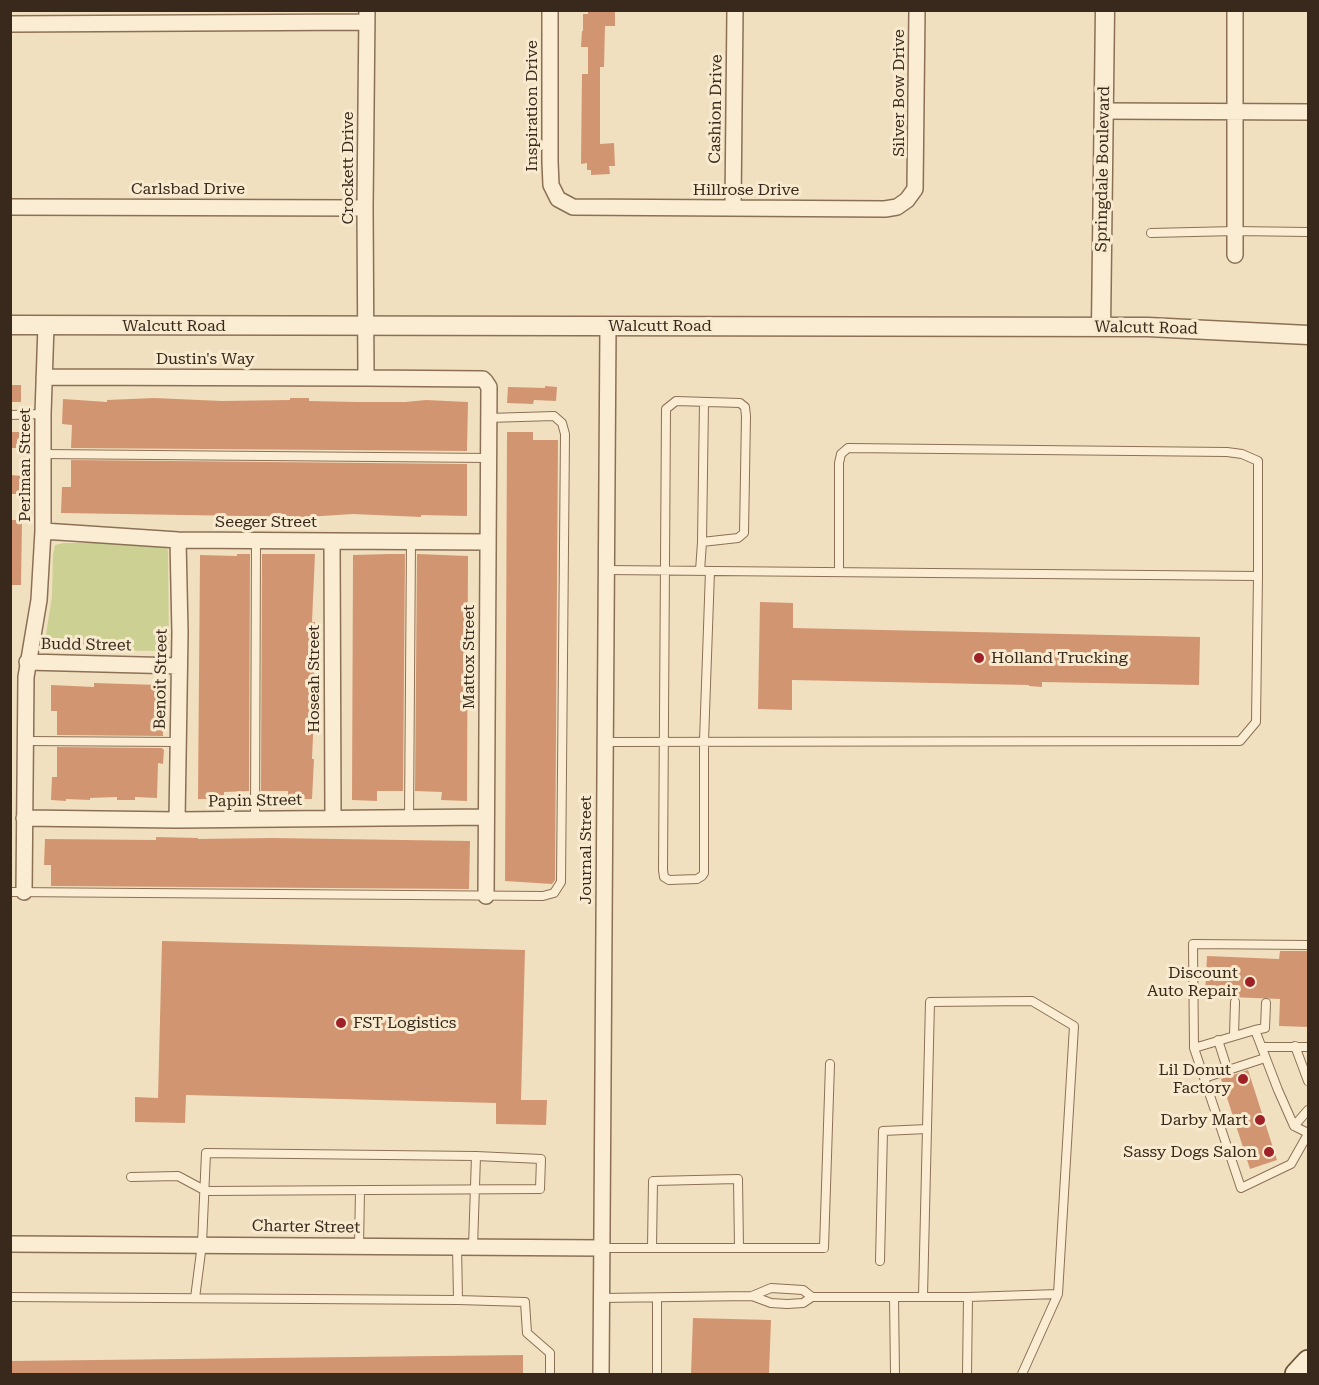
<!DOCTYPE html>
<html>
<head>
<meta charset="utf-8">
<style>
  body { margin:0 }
  #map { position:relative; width:1319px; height:1385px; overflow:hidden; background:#f1e0bf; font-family:"Roboto Serif",serif }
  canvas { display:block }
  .frame { position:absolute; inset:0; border:12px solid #39291c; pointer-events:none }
</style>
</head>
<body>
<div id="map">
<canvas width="1319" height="1385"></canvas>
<div class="frame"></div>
</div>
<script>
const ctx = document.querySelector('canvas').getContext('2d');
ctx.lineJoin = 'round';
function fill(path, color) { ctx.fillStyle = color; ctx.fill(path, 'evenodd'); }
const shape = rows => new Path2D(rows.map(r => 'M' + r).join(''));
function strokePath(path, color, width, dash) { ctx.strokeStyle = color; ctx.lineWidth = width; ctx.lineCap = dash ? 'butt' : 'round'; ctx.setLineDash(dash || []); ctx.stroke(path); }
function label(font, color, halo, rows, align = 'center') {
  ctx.font = font + ' "Roboto Serif",serif'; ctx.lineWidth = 6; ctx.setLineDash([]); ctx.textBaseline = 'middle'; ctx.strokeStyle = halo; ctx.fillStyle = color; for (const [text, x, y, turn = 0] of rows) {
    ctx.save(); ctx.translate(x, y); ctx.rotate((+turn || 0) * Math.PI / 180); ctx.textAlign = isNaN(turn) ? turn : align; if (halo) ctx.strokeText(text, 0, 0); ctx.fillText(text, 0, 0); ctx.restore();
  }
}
const green = shape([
  [64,543,160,543,167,546,168,551,169,646,165,651,52,650,46,647,45,641,52,596,53,554,55,545]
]);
const building = shape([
  [588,10,615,10,615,26,605,26,604,67,600,67,600,144,614,143,615,166,609,166,610,174,591,175,591,170,587,170,587,163,581,164,582,74,588,74,588,47,581,47,582,31,583,31,583,14,588,14],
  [10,385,21,385,21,402,10,402],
  [545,386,557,387,556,401,534,400,533,404,507,403,508,387,545,388],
  [154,398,222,401,290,400,290,398,309,398,309,401,358,402,405,402,426,400,468,402,467,451,71,448,72,425,62,424,63,399,107,402,107,400],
  [10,432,23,432,22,448,10,448],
  [507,432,533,432,533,440,558,440,555,880,552,884,505,881],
  [71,460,467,464,467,516,421,515,421,517,353,514,306,517,61,513,62,487,71,487],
  [10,475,23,476,22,494,10,494],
  [10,520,22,520,21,585,10,585],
  [237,554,250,554,249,791,224,792,224,799,198,799,200,555,237,556],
  [262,554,315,554,312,622,315,622,315,667,311,713,314,713,312,759,314,759,312,799,288,799,288,791,261,791],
  [389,554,405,554,403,791,377,791,377,801,352,800,353,555],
  [417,554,468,556,467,801,441,800,442,792,415,791],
  [760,602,793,603,793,628,1200,637,1199,685,1042,682,1042,687,1029,686,1029,685,792,680,792,710,758,709],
  [94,683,159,685,158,721,163,721,163,736,57,735,57,711,51,711,51,685,94,687],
  [57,747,162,748,164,750,163,764,158,763,157,798,135,797,135,800,117,800,117,797,90,798,90,800,66,799,66,801,51,800,52,777,57,777],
  [156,837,198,838,198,839,272,838,470,841,469,889,51,886,51,865,44,865,45,839,156,840],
  [162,941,525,950,521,1100,547,1100,546,1125,496,1124,496,1103,186,1095,185,1123,135,1122,135,1097,158,1098],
  [1280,951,1308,951,1308,1027,1279,1026,1280,999,1205,996,1207,956,1279,959],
  [1248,1070,1277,1160,1250,1169,1221,1079],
  [693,1318,771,1320,769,1374,691,1374],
  [523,1355,523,1374,10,1374,10,1361]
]);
const service = shape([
  [1151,233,1235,231,1308,232],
  [10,415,43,414],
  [42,454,489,458],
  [702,542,704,402],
  [606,570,1258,576,1258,461,1242,454,1227,452,848,448,841,454,839,463,839,572],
  [700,571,702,542,738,538,744,533,746,416,745,407,740,403,676,401,666,409,663,870,664,877,669,880,697,879,702,876,704,873,704,741,710,571],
  [26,741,178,742],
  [605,742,1240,741,1256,722,1258,576],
  [409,818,411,541],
  [255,819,256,540],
  [10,892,543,896,554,893,561,882,565,434,562,423,554,416,488,418],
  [1308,945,1193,944,1194,1048,1255,1030,1278,1090,1294,1126,1308,1133],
  [1255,1030,1265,1028,1266,1003],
  [1234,1035,1235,1002],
  [1218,1040,1225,1062],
  [1295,1046,1308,1081],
  [1262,1047,1308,1047],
  [1194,1048,1241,1188,1291,1164,1308,1134],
  [1204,1078,1265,1058],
  [1294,1126,1308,1110],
  [131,1177,178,1176,206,1191,540,1189,541,1159,476,1156],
  [359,1246,360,1190],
  [601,1248,824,1248,830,1064],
  [652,1248,653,1181,738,1179,739,1248],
  [880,1261,883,1131,927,1129],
  [923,1296,930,1002,1032,1001,1074,1026,1058,1294],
  [10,1297,458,1300,457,1246],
  [812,1297,968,1297,1058,1294,1022,1374],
  [894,1297,895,1374],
  [195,1298,202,1244,206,1153,476,1156,473,1247],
  [601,1298,752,1296,771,1288,803,1290,812,1297,803,1303,787,1304,771,1303,752,1296],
  [458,1300,525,1302,527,1333,550,1353,550,1374],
  [657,1374,657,1298],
  [967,1374,968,1297]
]);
const minor = shape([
  [550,10,550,162,551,185,558,199,573,207,885,209,897,207,907,200,915,189,917,10],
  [10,24,367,22],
  [1104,111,1308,112],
  [10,207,365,208],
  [733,207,735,10],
  [1235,255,1235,10],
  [44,377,366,378,483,379,485,381,489,387,486,896],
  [366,378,365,208,367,10],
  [43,531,178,540,488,542],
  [332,541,333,818],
  [27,662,179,666],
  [24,818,177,820,486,817],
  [177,820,180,633,178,540],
  [24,892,26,677,39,600,43,531,43,414,46,325],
  [10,1244,601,1248],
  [601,1374,608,326]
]);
const tertiary = shape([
  [10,325,1148,327,1308,335],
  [1101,327,1105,10]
]);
const secondary = shape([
  [1296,1374,1308,1361]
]);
const markers = [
  [979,658,6,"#9f2128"],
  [1250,982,6,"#9f2128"],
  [341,1023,6,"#9f2128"],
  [1243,1079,6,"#9f2128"],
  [1260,1120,6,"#9f2128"],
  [1269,1152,6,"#9f2128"]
];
const streetNames = [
  ["Silver Bow Drive",899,93,-90],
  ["Inspiration Drive",532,106,-90],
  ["Cashion Drive",716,109,-89],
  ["Crockett Drive",348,168,-90],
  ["Springdale Boulevard",1103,169,-89],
  ["Carlsbad Drive",188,189],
  ["Hillrose Drive",746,190],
  ["Walcutt Road",174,326],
  ["Walcutt Road",660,326],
  ["Walcutt Road",1146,328,1],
  ["Dustin's Way",205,359],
  ["Perlman Street",25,465,-90],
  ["Seeger Street",266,522],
  ["Budd Street",86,645,1],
  ["Mattox Street",469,657,-90],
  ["Benoit Street",161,679,-89],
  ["Hoseah Street",314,679,-90],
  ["Papin Street",255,801,-1],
  ["Journal Street",586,850,-90],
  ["Charter Street",306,1227,1]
];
const poiNames = [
  ["Holland Trucking",991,658,"left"],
  ["Discount",1238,973],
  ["Auto Repair",1238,991],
  ["FST Logistics",353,1023,"left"],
  ["Lil Donut",1231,1070],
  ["Factory",1231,1088],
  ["Darby Mart",1248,1120],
  ["Sassy Dogs Salon",1257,1152]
];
fill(green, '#ccd092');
fill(building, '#d29572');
strokePath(service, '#8b7056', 10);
strokePath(minor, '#8b7056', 18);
strokePath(tertiary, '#8b7056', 21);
strokePath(secondary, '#6d5139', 24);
strokePath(service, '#fbedd3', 8);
strokePath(minor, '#fbedd3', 15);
strokePath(tertiary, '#fbedd3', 18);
strokePath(secondary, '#fbedd3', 21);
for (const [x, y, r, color] of markers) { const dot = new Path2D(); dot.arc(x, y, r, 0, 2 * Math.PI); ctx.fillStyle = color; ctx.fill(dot); strokePath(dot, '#f8eacf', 2); }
label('16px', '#39291c', '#f8eacf', streetNames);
label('16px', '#39291c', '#f8eacf', poiNames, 'right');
</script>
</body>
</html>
